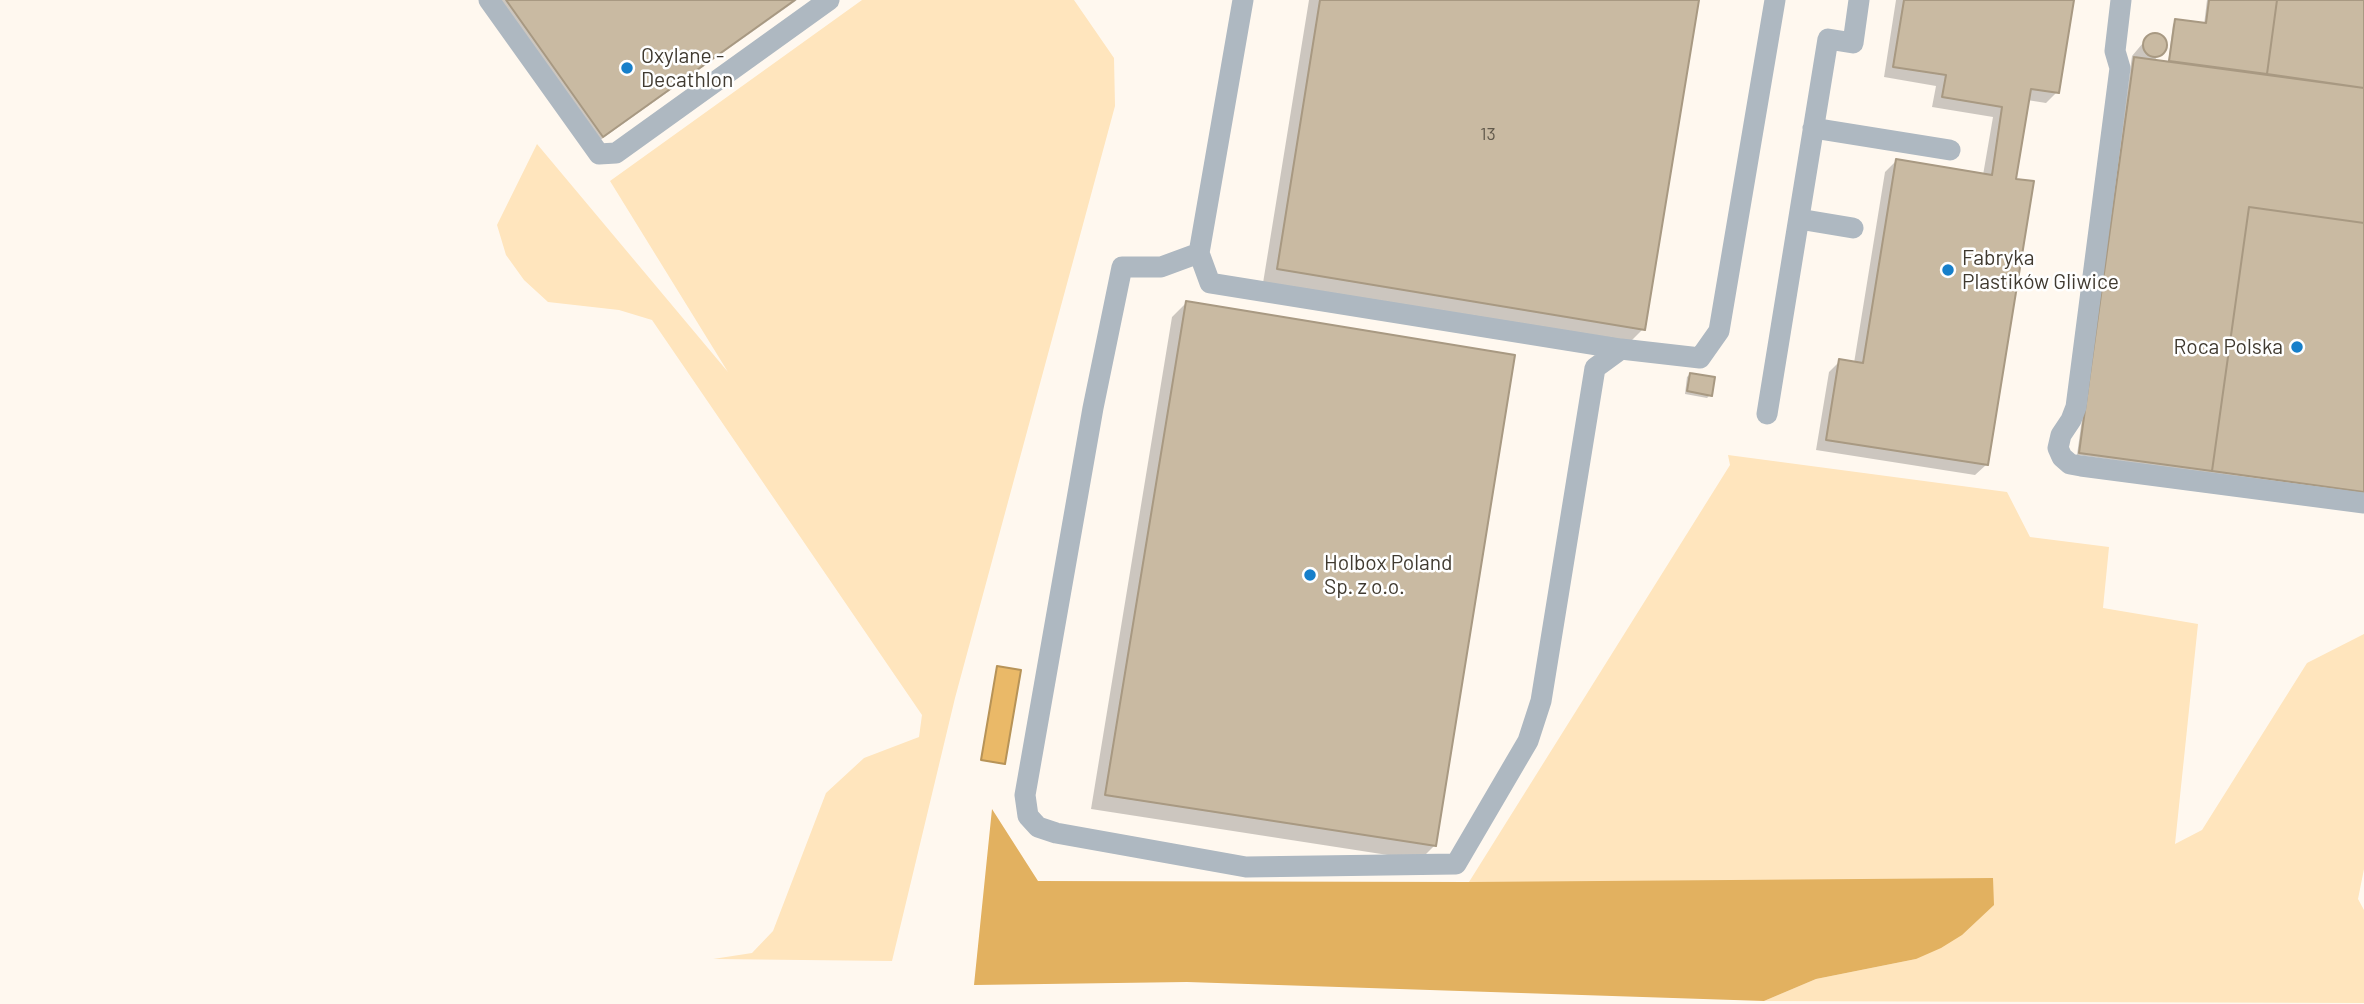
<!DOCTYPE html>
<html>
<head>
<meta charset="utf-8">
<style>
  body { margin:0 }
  canvas { display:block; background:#fff8ef }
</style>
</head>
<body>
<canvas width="2364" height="1004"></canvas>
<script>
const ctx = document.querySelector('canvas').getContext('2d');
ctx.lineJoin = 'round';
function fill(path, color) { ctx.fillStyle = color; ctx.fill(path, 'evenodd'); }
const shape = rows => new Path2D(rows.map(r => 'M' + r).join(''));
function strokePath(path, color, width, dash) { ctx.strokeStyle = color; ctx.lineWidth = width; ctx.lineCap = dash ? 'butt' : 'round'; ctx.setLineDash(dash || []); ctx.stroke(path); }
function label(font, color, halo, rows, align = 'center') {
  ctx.font = font + ' Barlow,sans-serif'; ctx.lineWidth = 5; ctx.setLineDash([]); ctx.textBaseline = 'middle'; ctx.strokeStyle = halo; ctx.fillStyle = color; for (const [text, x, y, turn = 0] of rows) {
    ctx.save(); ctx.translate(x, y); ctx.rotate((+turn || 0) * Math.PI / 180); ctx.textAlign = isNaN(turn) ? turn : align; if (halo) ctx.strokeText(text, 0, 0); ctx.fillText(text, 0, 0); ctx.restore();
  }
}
const green = shape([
  [862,0,1074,0,1114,58,1115,106,955,698,892,961,713,959,752,953,773,931,826,793,864,758,919,737,922,715,652,320,619,310,548,302,524,280,506,255,497,225,537,144,728,372,610,181],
  [1728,455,2007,492,2030,537,2109,547,2103,608,2198,624,2175,844,2202,830,2307,663,2364,634,2364,869,2358,899,2364,910,2364,1003,1764,1001,1816,979,1916,959,1469,882,1730,465]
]);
const forest = shape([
  [992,809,1038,881,1469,882,1993,878,1994,905,1962,935,1941,948,1916,959,1816,979,1764,1001,1187,982,974,985]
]);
const water = shape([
  [997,666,1021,670,1005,764,981,760,997,666]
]);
const shadow = shape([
  [488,0,797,0,592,146],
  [1309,0,1697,0,1643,329,1629,343,1263,283],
  [1896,0,2072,0,2057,92,2046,103,2027,100,2014,180,1986,465,1975,475,1816,450,1829,372,1840,361,1854,363,1885,172,1896,161,1983,175,1993,117,1932,107,1936,86,1884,77],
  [2207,0,2364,0,2364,495,2077,455,2132,56,2148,37,2156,35,2164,39,2165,47,2154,61,2168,63,2173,24,2176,21,2204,25],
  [1186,303,1435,845,1420,860,1091,809,1172,317],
  [1690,374,1710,395,1707,398,1685,394,1687,377]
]);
const building = shape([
  [506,0,795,0,603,137,506,0],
  [1320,0,1699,0,1645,330,1277,269,1320,0],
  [1904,0,2074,0,2059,93,2031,89,2016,179,2034,181,1988,465,1826,440,1839,359,1863,363,1896,159,1992,175,2002,107,1942,97,1946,75,1893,67,1904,0],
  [2209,0,2277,0,2267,74,2169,61,2175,19,2206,23,2209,0],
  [2277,0,2364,0,2364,88,2267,74,2277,0],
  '2143 45a12 12 0 1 1 24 0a12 12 0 1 1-24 0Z',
  [2134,57,2364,88,2364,223,2249,207,2212,471,2079,453,2134,57],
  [2249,207,2364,223,2364,492,2212,471,2249,207],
  [1186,301,1515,355,1436,846,1105,795,1186,301],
  [1690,373,1715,377,1712,396,1687,391,1690,373]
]);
const minor = shape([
  [489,0,599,154,616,153,829,0],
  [1243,0,1199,253,1210,283,1621,349],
  [2121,0,2115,51,2120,68,2076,407,2071,420,2061,435,2058,448,2062,457,2070,464,2081,466,2364,503],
  [1813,128,1950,150],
  [1799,219,1853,228],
  [1199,253,1161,267,1122,267,1093,408,1025,795,1028,816,1038,827,1056,833,1246,867,1456,864,1528,741,1541,701,1595,368,1621,349,1700,358,1719,331,1775,0],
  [1767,414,1828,39,1853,43,1859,0]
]);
const markers = [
  [627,68,7,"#167fca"],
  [1948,270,7,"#167fca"],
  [2297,347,7,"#167fca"],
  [1310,575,7,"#167fca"]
];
const numberNames = [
  ["13",1488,134]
];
const poiNames = [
  ["Oxylane -",641,56],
  ["Decathlon",641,80],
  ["Fabryka",1962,258],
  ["Plastików Gliwice",1962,282],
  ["Roca Polska",2283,347,"right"],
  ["Holbox Poland",1324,563],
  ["Sp. z o.o.",1324,587]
];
fill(green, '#ffe5bd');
fill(forest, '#e2b160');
fill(water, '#eab968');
strokePath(water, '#b79357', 2);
fill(shadow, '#0003');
fill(building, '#c9baa2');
strokePath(building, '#a89982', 2);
strokePath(minor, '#aeb8c1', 21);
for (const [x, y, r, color] of markers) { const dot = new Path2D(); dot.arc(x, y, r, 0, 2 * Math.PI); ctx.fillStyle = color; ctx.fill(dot); strokePath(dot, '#fff', 2.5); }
label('18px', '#625a4c', null, numberNames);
label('21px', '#403a30', '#fff', poiNames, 'left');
</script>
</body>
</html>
